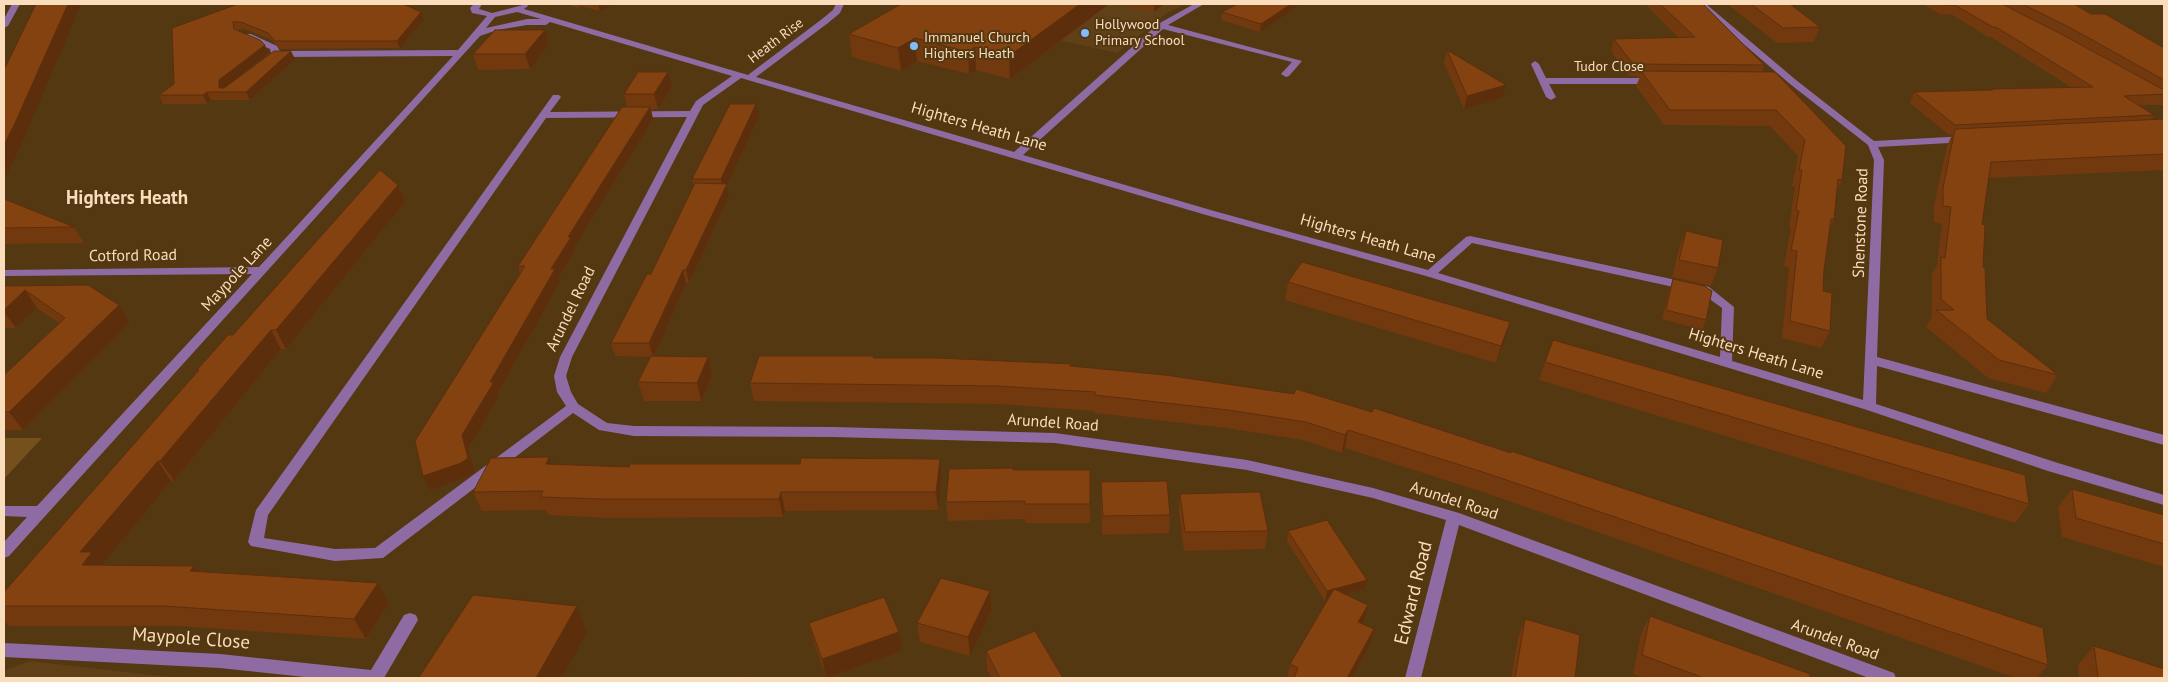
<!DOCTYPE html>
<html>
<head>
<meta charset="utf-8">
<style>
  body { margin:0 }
  #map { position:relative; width:2168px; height:682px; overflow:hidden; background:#533812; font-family:"PT Sans",sans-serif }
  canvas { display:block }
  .frame { position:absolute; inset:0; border:5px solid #faddbc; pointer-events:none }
</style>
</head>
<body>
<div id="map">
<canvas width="2168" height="682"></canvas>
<div class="frame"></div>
</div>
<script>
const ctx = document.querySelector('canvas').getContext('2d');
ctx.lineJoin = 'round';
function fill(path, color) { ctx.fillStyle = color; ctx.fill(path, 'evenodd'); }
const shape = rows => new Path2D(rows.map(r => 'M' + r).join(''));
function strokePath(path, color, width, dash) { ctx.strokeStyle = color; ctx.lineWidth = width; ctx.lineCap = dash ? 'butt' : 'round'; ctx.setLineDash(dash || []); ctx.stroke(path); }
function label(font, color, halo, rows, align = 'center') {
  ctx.font = font + ' "PT Sans",sans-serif'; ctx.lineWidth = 4; ctx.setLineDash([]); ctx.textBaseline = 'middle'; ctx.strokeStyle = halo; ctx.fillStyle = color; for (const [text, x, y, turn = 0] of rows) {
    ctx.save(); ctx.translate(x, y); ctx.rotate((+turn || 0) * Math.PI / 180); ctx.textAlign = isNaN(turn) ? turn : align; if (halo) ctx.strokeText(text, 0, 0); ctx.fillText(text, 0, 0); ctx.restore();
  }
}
const built = shape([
  [912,4,1185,4,1167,13,1117,53,910,7],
  [30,661,178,678,4,678,4,671]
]);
const green = shape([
  [4,438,42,438,4,479]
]);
const minor = shape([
  [12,4,20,4,8,26,4,28,4,19,12,4],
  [474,4,482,4,479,9,492,13,527,4,528,6,524,9,748,75,822,19,833,10,836,4,844,4,840,13,828,23,756,77,1014,152,1158,24,1194,4,1204,4,1168,25,1302,61,1289,76,1286,77,1281,74,1292,62,1163,29,1023,155,1214,211,1428,270,1466,237,1470,236,1709,287,1734,307,1732,361,1863,400,1874,160,1868,145,1790,84,1697,4,1706,4,1796,80,1874,141,1967,136,1972,139,1967,142,1878,147,1884,160,1877,357,2164,435,2164,445,1877,366,1876,404,2058,463,2164,495,2164,505,2048,471,1864,409,1426,276,1206,215,741,78,703,105,572,357,566,376,571,392,578,404,607,423,634,426,834,427,1055,433,1247,460,1373,488,1459,513,1894,673,1896,678,1869,678,1459,525,1421,678,1405,678,1446,520,1373,498,1247,470,1055,443,834,437,634,436,599,430,573,413,383,558,335,561,251,546,248,542,256,510,553,95,559,95,561,97,550,112,690,111,696,101,732,76,550,22,546,25,527,25,497,30,480,36,9,556,4,558,4,542,27,517,4,516,4,506,37,506,252,274,4,276,4,270,259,267,453,56,278,57,270,60,266,57,271,53,270,49,245,38,245,34,251,34,277,46,280,51,458,50,487,16,472,13,470,8,474,4],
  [517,12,541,19,527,19,486,28,495,17,517,12],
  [687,117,560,357,554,376,557,392,566,406,375,548,335,549,264,538,268,515,546,118,687,117],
  [1472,243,1701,293,1722,308,1720,357,1438,273,1472,243],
  [1535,61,1539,64,1546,78,1653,78,1658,81,1653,84,1549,84,1556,97,1551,100,1546,97,1531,64,1535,61],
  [410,613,416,615,418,620,384,678,314,678,220,668,4,657,4,643,220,654,371,670,404,615,410,613]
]);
const wall = shape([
  [238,4,421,12,424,20,400,48,279,49,272,40,245,29,237,30,268,53,223,88,295,59,250,100,211,100,207,104,163,104,159,95,174,84],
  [566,4,615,4,600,11,580,6,578,8],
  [896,4,1109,4,1010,79,976,70,969,74,917,61,901,71,852,57,849,34,900,4],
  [1116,4,1164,4,1154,12],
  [1301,4,1260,32,1221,20,1222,12],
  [1646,4,1703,4,1764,65,1762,72,1842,180,1837,190,1834,219,1830,228,1824,270,1823,291,1830,331,1821,348,1782,338,1789,268,1784,266,1791,227,1789,227,1795,186,1792,186,1798,156,1770,126,1664,125,1636,86,1640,77,1629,76,1611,51,1614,39,1679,38,1646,5],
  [1727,4,1790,4,1820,27,1814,42,1777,43],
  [1923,4,2074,4,2091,14,2164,48,2164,105,2139,105,2154,115,2152,120,2164,119,2164,170,1989,178,1982,224,1983,267,1987,319,2058,375,2046,393,1988,378,1926,327,1932,317,1932,274,1937,265,1942,224,1934,222,1934,205,1947,146,1952,135,1949,135,1910,103,1914,92,1991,90,1992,89,2071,87,1991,37,1988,37,1951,14,1941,15],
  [549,45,530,69,478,70,473,54],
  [1447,50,1502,98,1464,109,1444,63],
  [672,87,658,109,651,109,653,119,574,248,575,250,558,278,560,282,498,392,499,396,468,449,475,472,467,477,430,490,520,273,518,266,627,107,624,94],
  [759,116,727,186,729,196,689,283,686,283,653,356,708,357,712,375,701,401,644,401,638,382,651,357,615,356,611,343,651,274,694,186,692,179],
  [398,185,405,202,286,349,281,349,174,481,171,481,102,565,378,583,389,603,366,639,179,626,9,626,4,620,4,592,198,371,197,370,233,335],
  [4,199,74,227,84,243,4,244],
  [1686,231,1718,268,1711,286,1672,277,1679,248],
  [1673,279,1706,320,1702,330,1662,319,1670,288],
  [1288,282,1510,322,1505,340,1496,363,1285,300],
  [4,286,119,305,130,323,23,430,4,430,4,375,59,323,37,308,16,328,4,328],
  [874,358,1071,367,1294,394,2048,665,2037,678,2016,678,1483,492,1345,448,1342,453,1303,440,1226,428,1095,413,1095,411,999,404,754,401,750,383],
  [1545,362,2029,504,2015,523,1539,380],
  [940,459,942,477,938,510,785,511,783,517,609,518,548,515,546,510,482,511,473,492,551,464,629,467,800,464],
  [1013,470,1090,470,1090,523,1026,523,1025,519,948,521,946,502],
  [1101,482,1170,515,1169,533,1102,535,1101,501],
  [2072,489,2164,515,2164,567,2062,537,2058,507],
  [1180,494,1268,531,1265,549,1184,551,1179,512],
  [1288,531,1367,580,1365,589,1346,595,1363,623,1363,624,1369,647,1352,678,1287,678,1290,664,1327,600,1325,601,1287,541],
  [990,591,992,610,970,656,920,642,917,623],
  [1650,616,1810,677,1813,678,1645,678,1633,674,1641,634],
  [1525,619,1575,678,1511,678,1518,638],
  [809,623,899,632,902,651,826,678,814,642],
  [2094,646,2164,678,2079,678,2078,665],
  [986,651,1063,678,992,678,987,670]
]);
const shadedWall = shape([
  [68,4,81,4,24,138,4,181,4,145],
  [598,4,615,4,600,11],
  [1080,4,1109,4,1010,79,1009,56],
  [1154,4,1164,4,1154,12],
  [1291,4,1301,4,1260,32,1261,24],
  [421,12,424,20,400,48,397,41],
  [545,30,549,45,530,69,525,54],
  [915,38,917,61,901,71,898,48],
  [265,45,268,53,223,89,219,88,219,80],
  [975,47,976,70,969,74,968,52],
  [291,51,295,59,250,100,246,92],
  [668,72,672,87,658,109,654,94],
  [1506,85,1502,98,1464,109,1467,96],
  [207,92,211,100,207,104,203,95],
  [756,104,759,116,727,186,729,196,689,283,686,270,724,190,721,179],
  [650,107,653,119,574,248,575,250,558,278,560,282,498,392,499,396,468,449,475,472,467,477,430,490,423,476,462,435,490,382,568,237],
  [398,185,405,202,286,349,276,330],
  [683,270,686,283,653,357,649,343],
  [25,290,37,308,16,328,4,312,4,310],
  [119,305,130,323,23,430,9,412],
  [1510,322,1505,340,1496,363,1501,346],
  [271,330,281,349,174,481,160,461],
  [708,357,712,375,701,401,697,383],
  [1348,430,1345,448,1342,453,1345,435],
  [549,457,556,476,546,464],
  [940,459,942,477,938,510,936,492],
  [158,461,171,481,102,565,82,565,80,552],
  [781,492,785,511,783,517,779,499],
  [194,566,208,585,190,571],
  [1367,580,1365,589,1325,601,1327,591],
  [378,583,389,603,366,639,354,619],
  [990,591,992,610,970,656,968,637],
  [1368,605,1363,623,1354,640,1358,622],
  [577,606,587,632,562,678,536,678],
  [1374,629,1369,647,1352,678,1347,678],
  [899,632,902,651,826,678,822,659]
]);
const building = shape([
  [36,4,68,4,15,123,4,145,4,70,36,4],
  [238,4,403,4,421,12,397,41,275,41,268,33,241,22,233,22,234,29,260,40,265,45,219,80,219,88,224,88,274,51,291,51,246,92,207,92,203,95,159,95,174,84,172,28,238,4],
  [901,4,1080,4,1009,56,975,47,968,52,915,38,898,48,849,34,901,4],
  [1238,4,1291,4,1261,24,1222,12,1238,4],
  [1660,4,1703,4,1764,65,1633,64,1614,39,1695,37,1660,4],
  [1751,4,1790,4,1820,27,1783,28,1751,4],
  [1943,4,2002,4,2061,34,2164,90,2164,94,2124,96,2154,115,1955,125,1914,92,1993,90,1992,89,2093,87,1996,27,1993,27,1955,5,1946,5,1943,4],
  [2022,4,2074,4,2091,14,2105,14,2164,48,2164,80,2069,27,2022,4],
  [495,30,545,30,525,54,473,54,495,30],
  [1447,50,1506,85,1467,96,1447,50],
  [1641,71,1775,72,1846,146,1842,180,1838,179,1834,219,1831,219,1824,270,1823,291,1832,293,1830,331,1790,321,1797,251,1791,250,1799,211,1796,210,1802,170,1799,170,1805,140,1776,110,1670,110,1641,71],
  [638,72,668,72,654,94,624,94,638,72],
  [730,104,756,104,721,179,692,179,730,104],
  [622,107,650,107,568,237,571,237,551,269,555,269,490,382,494,382,462,435,468,458,461,463,423,476,415,441,525,266,518,266,622,107],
  [2164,119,2164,154,1991,162,1982,224,1985,225,1983,267,1985,268,1987,319,2058,375,1999,360,1936,310,1954,310,1941,299,1941,257,1945,258,1951,207,1943,206,1943,188,1955,129,2164,119],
  [380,170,398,185,276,330,271,330,160,461,158,461,80,552,92,552,82,565,194,566,190,571,378,583,354,619,164,606,4,606,4,592,199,370,197,370,228,335,233,335,380,170],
  [695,183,727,184,686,270,683,270,649,343,611,343,647,274,651,274,695,183],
  [4,199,74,227,4,228,4,199],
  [1686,231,1723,240,1718,268,1679,260,1686,231],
  [1302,262,1510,322,1501,346,1288,282,1302,262],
  [1673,279,1704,286,1712,291,1706,320,1666,310,1673,279],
  [88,285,119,305,9,412,4,412,4,375,65,318,25,290,4,310,4,286,88,285],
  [1553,340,2025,475,2029,504,1545,362,1553,340],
  [651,356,708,357,697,383,638,382,651,356],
  [759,356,874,356,873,358,937,358,1071,364,1070,366,1165,375,1294,394,1296,389,1372,412,1374,408,1511,453,1511,451,2043,628,2048,665,1489,474,1348,430,1345,435,1306,422,1228,410,1095,395,1095,392,998,386,750,383,759,356],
  [549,457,546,464,629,467,630,464,800,464,801,458,940,459,936,492,781,492,779,499,602,499,540,497,543,491,473,492,491,458,549,457],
  [1013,468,1013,470,1090,470,1090,504,1025,504,1025,501,946,502,949,469,1013,468],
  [1167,481,1170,515,1103,516,1101,482,1167,481],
  [2072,489,2164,515,2164,544,2076,518,2072,489],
  [1260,492,1268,531,1185,532,1180,494,1260,492],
  [1327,520,1367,580,1327,591,1288,531,1327,520],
  [941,578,990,591,968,637,917,623,941,578],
  [1334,589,1368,605,1358,622,1374,629,1347,678,1294,678,1298,668,1290,664,1334,589],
  [473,595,577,606,536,678,429,678,419,677,473,595],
  [884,597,899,632,822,659,809,623,884,597],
  [1650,616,1810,674,1810,677,1813,678,1704,678,1642,655,1650,616],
  [1525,619,1580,635,1575,678,1515,678,1525,619],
  [1035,631,1063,678,1000,678,986,651,1035,631],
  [2094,646,2164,669,2164,678,2098,678,2094,646],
  [746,676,752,678,744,678,746,676]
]);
const markers = [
  [1085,33,5,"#83bcfb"],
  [914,46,5,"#83bcfb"]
];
const farPoinames = [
  ["Hollywood",1095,25],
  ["Primary School",1095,41],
  ["Immanuel Church",924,38],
  ["Highters Heath",924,54]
];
const farStreetnames = [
  ["Heath Rise",776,41,-37],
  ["Tudor Close",1609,67]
];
const streetNames = [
  ["Highters Heath Lane",979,127,16],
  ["Shenstone Road",1861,223,-88],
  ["Highters Heath Lane",1368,239,16],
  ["Cotford Road",133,256,-1],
  ["Maypole Lane",237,274,-47],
  ["Arundel Road",571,309,-64],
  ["Highters Heath Lane",1756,354,17],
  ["Arundel Road",1053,423,4],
  ["Arundel Road",1454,501,18],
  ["Arundel Road",1835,640,20]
];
const quarterNames = [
  ["Highters Heath",127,199]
];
const nearStreetnames = [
  ["Edward Road",1414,593,-76],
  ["Maypole Close",191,639,4]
];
fill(built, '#604117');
fill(green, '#76501c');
fill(minor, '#8e6ca3');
fill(wall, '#72390f');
fill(shadedWall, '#5d2e0c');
fill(building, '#854211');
strokePath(building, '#5d2e0c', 1);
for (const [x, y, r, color] of markers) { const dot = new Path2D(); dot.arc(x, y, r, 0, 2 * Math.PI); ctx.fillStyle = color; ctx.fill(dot); strokePath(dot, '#533812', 2); }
label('14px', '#faddbc', '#533812', farPoinames, 'left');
label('14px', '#faddbc', '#533812', farStreetnames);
label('16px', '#faddbc', '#533812', streetNames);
label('bold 19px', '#faddbc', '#533812', quarterNames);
label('19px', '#faddbc', '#533812', nearStreetnames);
</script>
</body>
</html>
